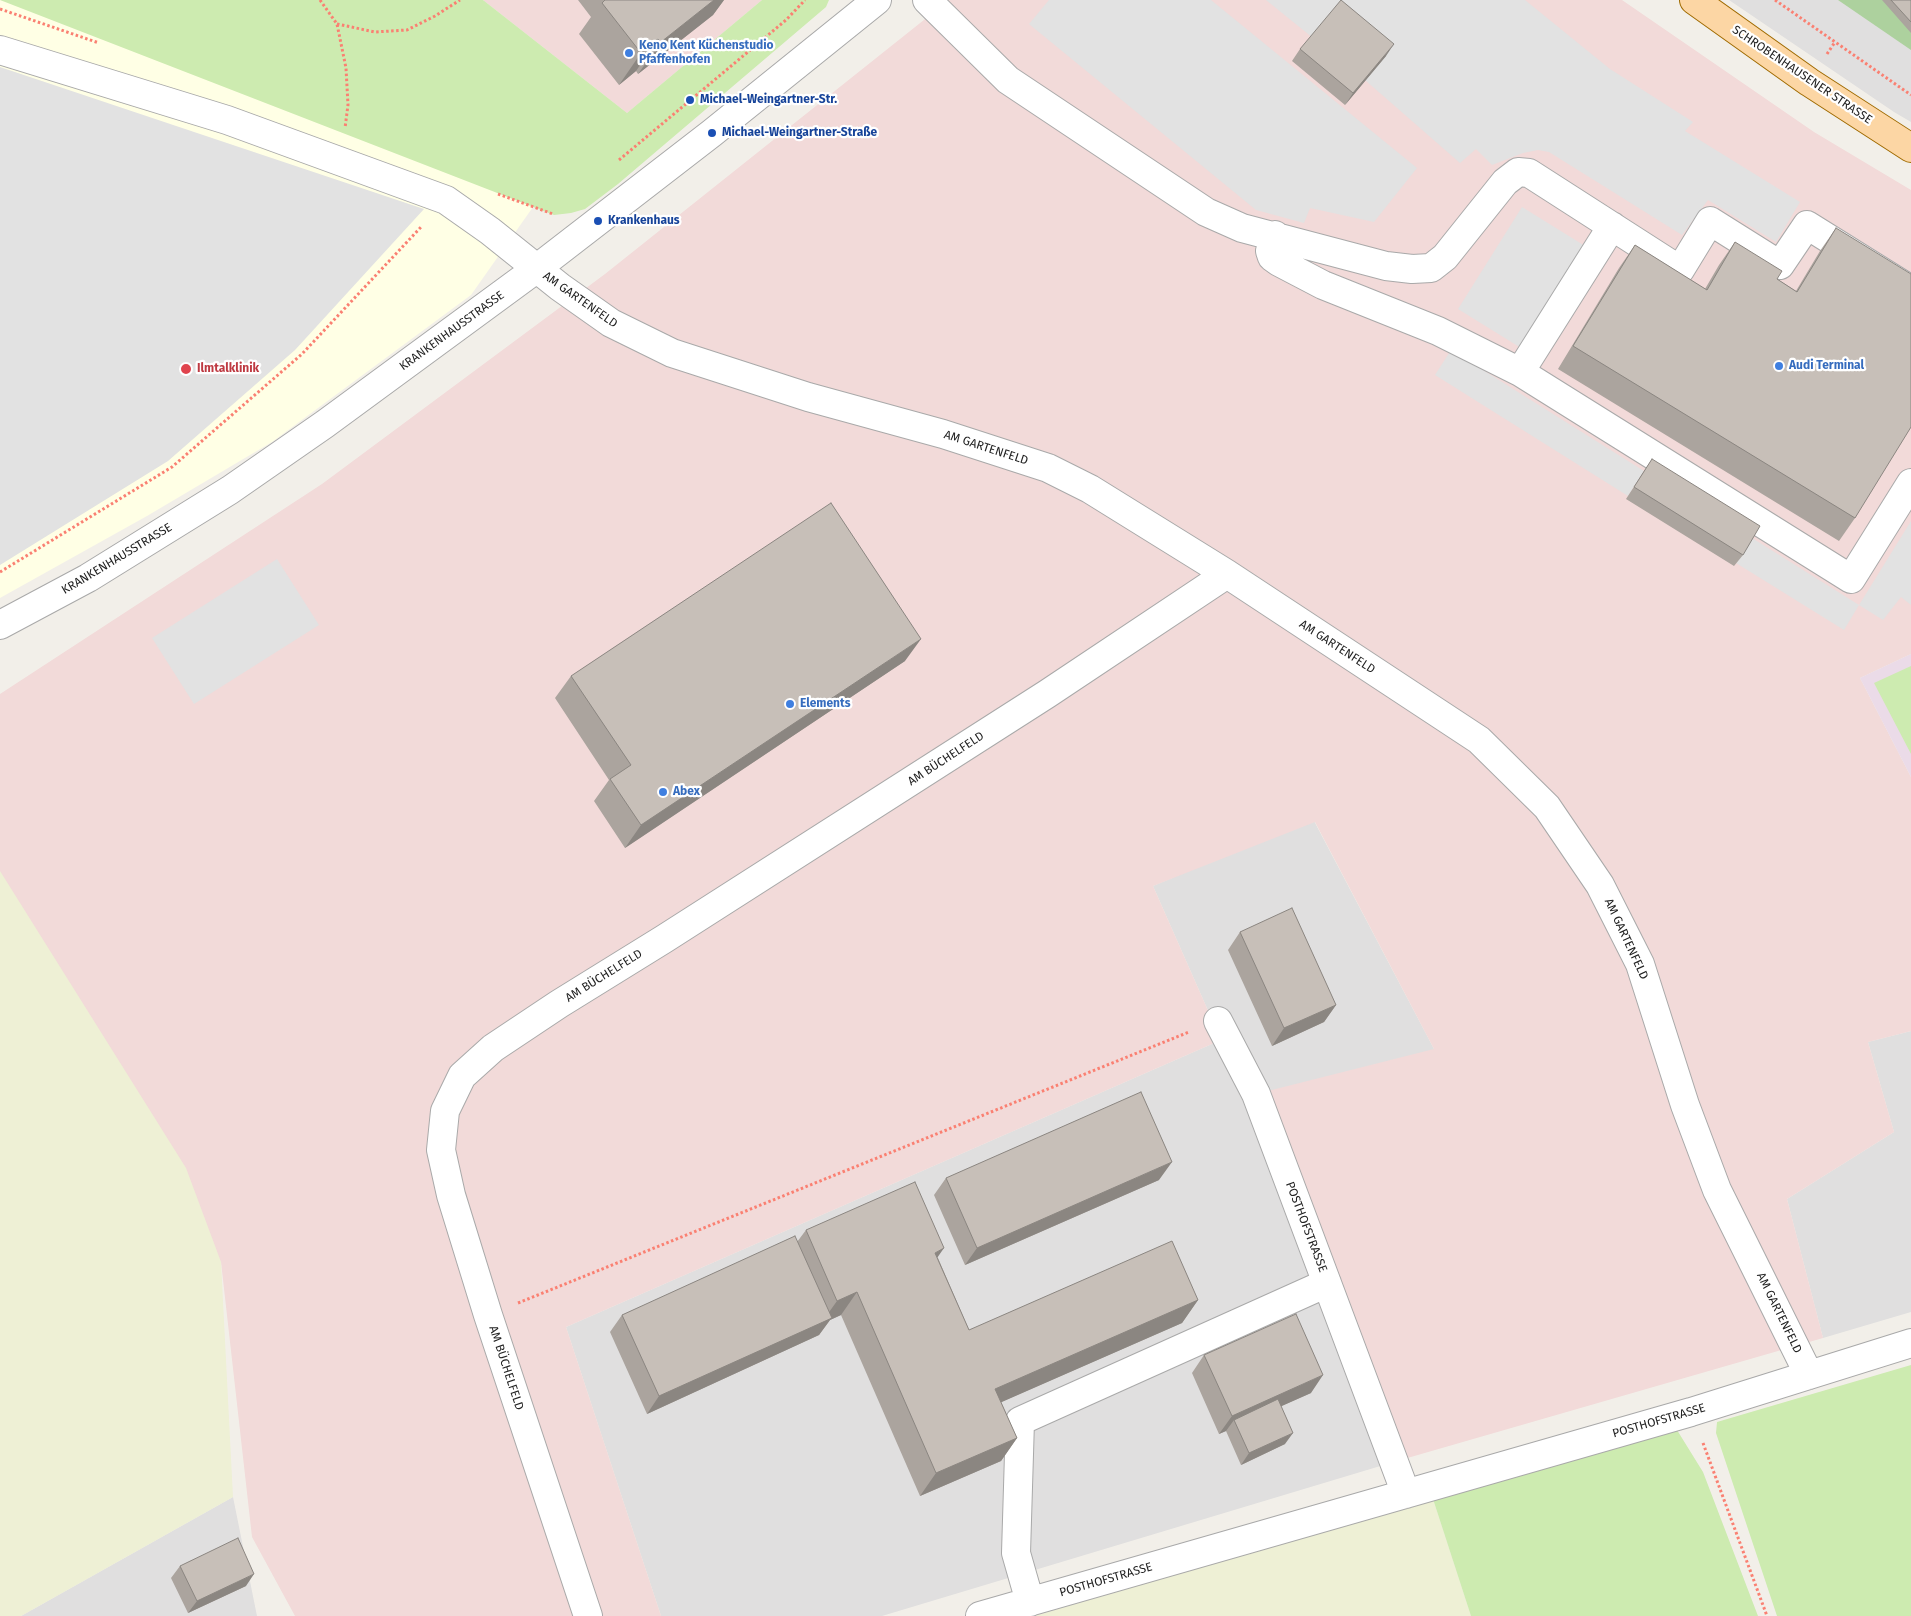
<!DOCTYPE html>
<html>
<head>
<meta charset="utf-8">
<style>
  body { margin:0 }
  canvas { display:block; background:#f2efe9 }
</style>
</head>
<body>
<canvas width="1911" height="1616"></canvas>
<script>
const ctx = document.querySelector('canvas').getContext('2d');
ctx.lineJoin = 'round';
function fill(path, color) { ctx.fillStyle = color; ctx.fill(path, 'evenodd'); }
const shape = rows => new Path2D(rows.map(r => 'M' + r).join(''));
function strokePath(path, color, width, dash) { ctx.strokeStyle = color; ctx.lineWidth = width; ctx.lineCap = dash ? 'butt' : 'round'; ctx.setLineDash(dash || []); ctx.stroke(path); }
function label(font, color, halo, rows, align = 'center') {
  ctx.font = font + ' "Fira Sans",sans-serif'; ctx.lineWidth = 4.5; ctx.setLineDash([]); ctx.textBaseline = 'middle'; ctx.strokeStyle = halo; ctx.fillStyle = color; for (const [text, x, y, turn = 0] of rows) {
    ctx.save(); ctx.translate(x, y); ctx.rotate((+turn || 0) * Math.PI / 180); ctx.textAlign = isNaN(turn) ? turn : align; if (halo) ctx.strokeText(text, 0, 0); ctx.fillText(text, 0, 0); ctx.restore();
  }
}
const residential = shape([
  [1729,0,1911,0,1911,122,1894,112],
  [1313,819,1434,1049,1397,1461,882,1616,661,1616,566,1327,1221,1040,1153,886],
  [1911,1031,1911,1312,1823,1338,1787,1199,1894,1132,1868,1042],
  [233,1497,257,1616,21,1616]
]);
const commercial = shape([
  [483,0,762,0,627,113],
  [949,0,1622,0,1814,132,1911,190,1911,654,1860,678,1911,777,1911,1031,1868,1042,1894,1132,1787,1199,1823,1338,1397,1461,1256,1094,1434,1049,1315,822,1153,886,1221,1040,566,1327,661,1616,295,1616,252,1537,221,1262,0,935,0,694,322,484,605,274]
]);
const industrial = shape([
  [1911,654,1911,777,1860,678]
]);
const education = shape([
  [0,0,483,0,557,178,533,207,471,295,272,442,147,516,0,598]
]);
const farmland = shape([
  [0,871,186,1168,221,1262,233,1497,21,1616,0,1616],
  [1433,1499,1471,1616,1034,1616]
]);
const grass = shape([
  [0,0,483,0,627,113,762,0,829,0,826,7,618,184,585,209,571,213,554,215],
  [1911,666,1911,754,1874,683],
  [1911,1365,1911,1616,1777,1616,1716,1433,1717,1422],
  [1677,1430,1703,1472,1758,1616,1471,1616,1433,1499]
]);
const forest = shape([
  [1838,0,1911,0,1911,50]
]);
const parking = shape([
  [1049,0,1211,0,1417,168,1374,222,1310,208,1304,223,1256,210,1029,24],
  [1266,0,1525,0,1610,69,1693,122,1685,131,1800,202,1776,242,1708,200,1682,235,1549,152,1538,150,1523,153,1492,165,1476,149,1460,163,1365,80],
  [0,67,424,209,295,350,168,461,0,565],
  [1522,207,1585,246,1521,348,1458,309],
  [1451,350,1644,471,1628,496,1435,375],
  [1911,521,1911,605,1901,597,1883,620,1859,605,1844,630,1736,563,1752,538,1859,605],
  [277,559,319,625,194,704,152,638]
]);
const path = shape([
  [320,0,337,24,346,68,348,105,345,128],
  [1775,0,1911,95],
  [0,9,99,43],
  [337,24,375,32,407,30,435,16,460,0],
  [1827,54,1835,42],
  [619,160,786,20,805,0],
  [498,194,553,214],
  [0,572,172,467,302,354,422,226],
  [518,1303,1189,1032],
  [1703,1443,1767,1616]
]);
const minor = shape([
  [927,0,1008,80,1206,212,1242,228,1386,266,1412,269,1431,268,1445,257,1505,182,1518,172,1529,173,1680,270,1710,221,1780,265,1807,225,1911,290],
  [0,50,227,120,446,200,490,231,560,287,611,323,672,353,808,397,943,434,1048,468,1090,489,1227,574,1479,740,1547,807,1600,885,1640,964,1685,1105,1717,1190,1809,1375],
  [1275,235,1270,251,1272,257,1279,262,1323,285,1438,331,1520,372,1851,579,1911,483],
  [1520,372,1612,226],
  [0,625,88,578,230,490,325,424,536,269,712,133,877,0],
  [1218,1021,1256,1094,1406,1494],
  [1030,1602,1016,1553,1020,1421,1327,1283],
  [588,1616,488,1315,451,1195,441,1150,445,1111,462,1076,493,1048,559,1004,664,939,1047,694,1227,574],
  [980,1616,1691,1412,1911,1343]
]);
const major = shape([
  [1694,0,1809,82,1911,148]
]);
const wall = shape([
  [578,0,724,0,713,15,638,74,636,71,619,85,579,34,591,17],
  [1882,0,1911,0,1911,33],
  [1300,49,1386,56,1345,105,1292,61],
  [1836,228,1855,518,1839,541,1558,369,1619,268,1635,245,1705,289,1719,265,1735,242,1777,279,1796,291,1820,251],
  [1652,459,1743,555,1734,566,1626,499],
  [905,661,625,848,594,801,609,780,555,698,571,676],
  [1240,932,1336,1005,1324,1022,1272,1046,1228,950],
  [946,1178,1159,1180,965,1265,934,1195],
  [806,1230,938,1258,969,1330,1198,1300,1182,1323,1001,1402,1017,1438,1001,1461,920,1496,841,1315,830,1320,819,1335,647,1414,610,1332,622,1315,797,1242],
  [1204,1355,1311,1393,1281,1406,1285,1444,1241,1465,1226,1431,1219,1434,1192,1373],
  [180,1566,246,1586,188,1613,171,1578]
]);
const shadedWall = shape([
  [714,0,724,0,713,15,638,74,661,42],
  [658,39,636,71,619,85,641,53],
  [1394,44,1386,56,1345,105,1353,93],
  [921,639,905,661,625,848,641,825],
  [1336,1005,1324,1022,1272,1046,1284,1028],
  [1172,1162,1159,1180,965,1265,977,1248],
  [944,1248,928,1271,935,1253],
  [857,1292,841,1315,830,1320,819,1335,647,1414,659,1396,822,1322,837,1301],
  [1198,1300,1182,1323,979,1412,995,1389],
  [1323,1375,1311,1393,1237,1426,1234,1420,1226,1431,1219,1434,1232,1416],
  [1293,1433,1285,1444,1241,1465,1249,1453],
  [1017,1438,1001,1461,920,1496,936,1473],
  [254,1574,246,1586,188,1613,197,1601]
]);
const building = shape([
  [605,0,714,0,661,42,658,39,641,53,602,3,605,0],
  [1341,0,1394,44,1353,93,1300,49,1341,0],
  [1891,0,1911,0,1911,22,1891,0],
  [1836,228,1911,274,1911,427,1855,518,1573,346,1635,245,1707,290,1735,242,1782,271,1777,279,1797,292,1836,228],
  [1652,459,1760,526,1743,555,1634,487,1652,459],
  [831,503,921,639,641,825,610,779,631,765,571,676,831,503],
  [1292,908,1336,1005,1284,1028,1240,932,1292,908],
  [1141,1092,1172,1162,977,1248,946,1178,1141,1092],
  [915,1182,944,1248,935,1253,969,1330,1172,1241,1198,1300,995,1389,1017,1438,936,1473,857,1292,837,1301,806,1230,915,1182],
  [795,1236,832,1318,659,1396,622,1315,795,1236],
  [1296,1314,1323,1375,1232,1416,1204,1355,1296,1314],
  [1278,1399,1293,1433,1249,1453,1234,1420,1278,1399],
  [238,1538,254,1574,197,1601,180,1566,238,1538]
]);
const markers = [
  [629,53,5,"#3f7fe0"],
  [690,100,5,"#1a4fb4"],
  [712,133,5,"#1a4fb4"],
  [598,221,5,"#1a4fb4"],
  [1779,366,5,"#3f7fe0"],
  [186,369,6,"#e0444e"],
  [790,704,5,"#3f7fe0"],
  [663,792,5,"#3f7fe0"]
];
const shopNames = [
  ["Keno Kent Küchenstudio",639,46],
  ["Pfaffenhofen",639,60],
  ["Audi Terminal",1789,366],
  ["Elements",800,704],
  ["Abex",673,792]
];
const streetNames = [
  ["SCHROBENHAUSENER STRASSE",1802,75,34],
  ["AM GARTENFELD",580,300,35],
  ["KRANKENHAUSSTRASSE",452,331,-36],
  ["AM GARTENFELD",986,448,18],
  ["KRANKENHAUSSTRASSE",117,559,-31],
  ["AM GARTENFELD",1337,647,33],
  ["AM BÜCHELFELD",946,759,-33],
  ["AM GARTENFELD",1626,939,65],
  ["AM BÜCHELFELD",604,976,-32],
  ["POSTHOFSTRASSE",1306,1227,69],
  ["AM GARTENFELD",1779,1313,64],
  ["AM BÜCHELFELD",506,1368,72],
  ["POSTHOFSTRASSE",1659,1421,-16],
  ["POSTHOFSTRASSE",1106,1580,-16]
];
const transitNames = [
  ["Michael-Weingartner-Str.",700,100],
  ["Michael-Weingartner-Straße",722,133],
  ["Krankenhaus",608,221]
];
const healthNames = [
  ["Ilmtalklinik",197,369]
];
fill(residential, '#e0dfdf');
fill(commercial, '#f2dad9');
fill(industrial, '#ebdbe8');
fill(education, '#ffffe5');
fill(farmland, '#eef0d5');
fill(grass, '#cdebb0');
fill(forest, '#add19e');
fill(parking, '#e2e2e2');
strokePath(minor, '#a9a9a9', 30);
strokePath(major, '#a06b00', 30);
strokePath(path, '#fa8072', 3, [2.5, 2.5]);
strokePath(minor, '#fff', 28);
strokePath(major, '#fcd6a4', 28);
fill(wall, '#aba49e');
fill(shadedWall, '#8b8681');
fill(building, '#c7bfb8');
strokePath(building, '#8b8681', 1);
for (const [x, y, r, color] of markers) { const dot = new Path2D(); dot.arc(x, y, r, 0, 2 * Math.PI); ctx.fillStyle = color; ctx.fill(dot); strokePath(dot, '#fff', 2); }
label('bold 12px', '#366cbe', '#fff', shopNames, 'left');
label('12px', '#222', '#fff', streetNames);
label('bold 12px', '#164399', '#fff', transitNames, 'left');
label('bold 12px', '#be3a42', '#fff', healthNames, 'left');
</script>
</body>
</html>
